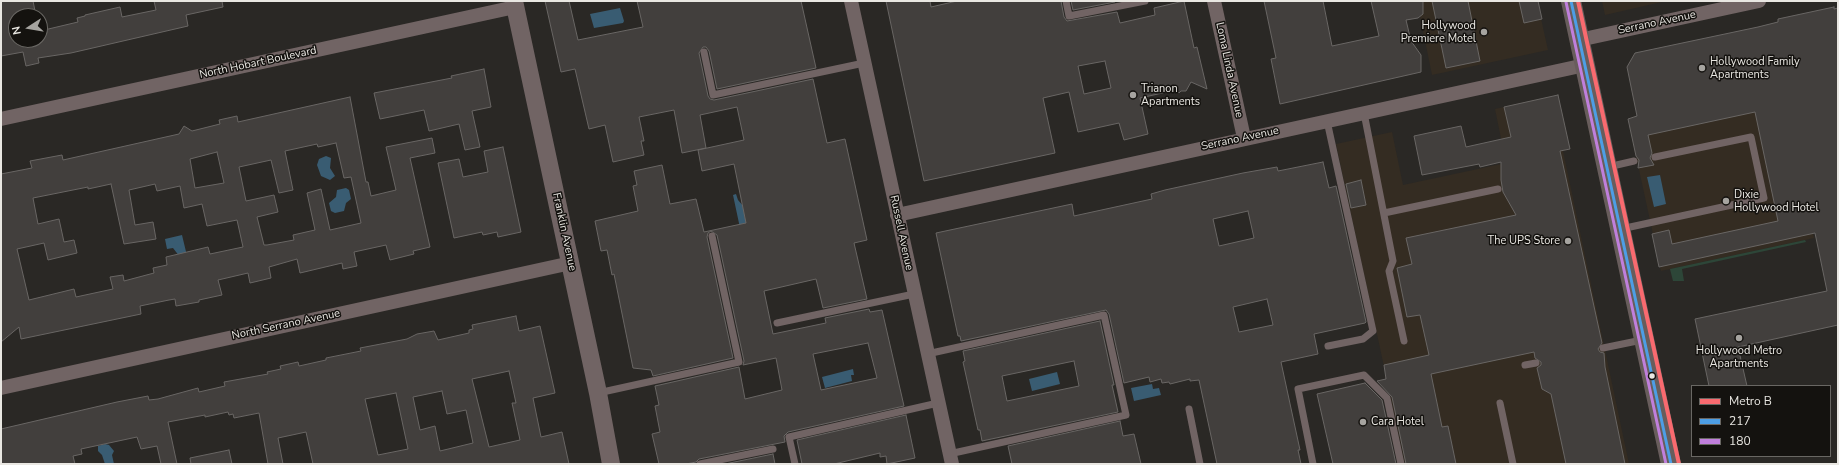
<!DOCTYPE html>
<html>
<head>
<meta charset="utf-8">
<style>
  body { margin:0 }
  #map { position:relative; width:1839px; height:465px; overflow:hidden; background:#2a2825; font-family:"Nunito Sans",sans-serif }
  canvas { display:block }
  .frame { position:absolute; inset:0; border:2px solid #e9e7e2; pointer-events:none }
  .legend { position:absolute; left:1691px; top:385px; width:140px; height:72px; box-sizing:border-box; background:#14120f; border:1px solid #696763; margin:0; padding:5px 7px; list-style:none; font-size:12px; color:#e9e7e2 }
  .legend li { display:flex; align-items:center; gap:8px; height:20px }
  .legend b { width:20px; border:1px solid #696763 }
  .north { position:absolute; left:8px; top:8px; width:40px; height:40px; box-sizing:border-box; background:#14120f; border:1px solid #696763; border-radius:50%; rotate:258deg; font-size:11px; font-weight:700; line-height:16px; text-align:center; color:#e9e7e2 }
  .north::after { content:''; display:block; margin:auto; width:14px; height:18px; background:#a6a4a0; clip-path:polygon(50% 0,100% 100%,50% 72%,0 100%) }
</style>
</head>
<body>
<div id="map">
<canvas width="1839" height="465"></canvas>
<div class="frame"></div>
<ul class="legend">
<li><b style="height:5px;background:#f96a6f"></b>Metro B</li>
<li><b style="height:5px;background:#4d9ee5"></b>217</li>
<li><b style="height:5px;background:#c07fdc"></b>180</li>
</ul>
<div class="north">N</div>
</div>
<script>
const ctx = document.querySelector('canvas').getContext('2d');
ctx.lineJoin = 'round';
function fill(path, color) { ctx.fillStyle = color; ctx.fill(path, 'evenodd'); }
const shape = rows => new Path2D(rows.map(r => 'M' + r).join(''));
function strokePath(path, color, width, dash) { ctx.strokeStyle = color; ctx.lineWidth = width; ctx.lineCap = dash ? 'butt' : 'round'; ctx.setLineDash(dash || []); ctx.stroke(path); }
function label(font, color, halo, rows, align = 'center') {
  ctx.font = font + ' "Nunito Sans",sans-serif'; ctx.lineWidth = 3; ctx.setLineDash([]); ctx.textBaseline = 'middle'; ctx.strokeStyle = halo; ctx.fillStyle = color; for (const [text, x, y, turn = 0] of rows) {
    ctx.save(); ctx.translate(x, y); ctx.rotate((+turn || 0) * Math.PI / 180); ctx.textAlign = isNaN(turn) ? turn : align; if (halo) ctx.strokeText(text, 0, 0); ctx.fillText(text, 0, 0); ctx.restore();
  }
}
const built = shape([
  [1417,1,1537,1,1548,50,1432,75],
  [1602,1,1666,1,1605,15],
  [1781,85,1814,238,1661,271,1628,119],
  [1558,95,1570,149,1563,151,1629,464,1405,464,1336,144,1392,132,1403,185,1506,163,1495,109]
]);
const green = shape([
  [1805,240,1806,242,1682,269,1684,281,1673,281,1670,269]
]);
const water = shape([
  [620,8,624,21,623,23,594,28,590,14],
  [326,156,331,158,330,168,335,176,330,180,321,176,317,165,319,159],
  [1660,175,1666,204,1654,207,1647,177],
  [346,188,349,190,351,199,346,203,344,211,335,213,331,211,329,203,336,197,337,190],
  [736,194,738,200,756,221,740,228,733,195],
  [182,235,188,260,183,261,173,248,167,249,165,239],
  [853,369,854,375,851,375,852,381,825,388,822,377],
  [1057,372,1060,384,1032,391,1029,379],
  [1152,384,1153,389,1159,388,1161,395,1134,401,1131,388],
  [105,444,109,445,114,451,112,455,114,464,105,464,102,455,98,451,98,446]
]);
const building = shape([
  [1,1,33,1,36,16,16,16,16,40,40,40,40,31,78,22,77,18,85,16,85,15,120,7,122,17,156,10,154,1,222,1,223,7,186,15,188,26,71,53,38,58,39,63,26,66,23,52,1,56,1,1],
  [545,1,569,1,578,40,643,27,637,1,801,1,816,68,717,89,709,51,706,47,703,47,699,53,708,96,710,99,714,100,813,79,827,143,845,139,867,240,854,243,867,299,823,308,816,279,764,291,773,334,826,323,825,318,869,309,870,312,882,310,904,406,788,432,784,436,785,442,699,459,696,462,686,464,659,464,652,434,660,432,655,406,659,405,655,386,739,367,745,399,782,390,776,358,743,365,744,361,717,235,711,231,708,233,707,237,733,358,653,376,651,370,633,368,614,274,612,275,607,250,601,251,595,221,638,211,633,186,637,185,634,171,662,165,670,204,696,199,704,232,746,223,734,164,702,171,698,150,744,140,737,107,700,115,706,148,682,153,674,110,639,117,644,141,641,141,644,155,613,162,605,125,589,129,575,69,561,72,545,1],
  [868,343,877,378,821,390,813,354,868,343],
  [886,1,930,1,931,7,957,1,1061,1,1064,17,1067,21,1117,12,1120,23,1155,15,1154,8,1184,1,1194,48,1197,47,1207,89,1191,82,1186,91,1181,91,1179,93,1176,90,1140,98,1148,134,1124,140,1119,123,1078,132,1069,92,1043,98,1055,153,924,181,886,1],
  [1105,61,1111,88,1084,94,1078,66,1105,61],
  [1071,1,1115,1,1115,2,1073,10,1071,1],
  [1264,1,1323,1,1332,46,1379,36,1371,1,1423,1,1423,14,1418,18,1406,20,1411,41,1421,55,1421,72,1280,104,1271,59,1276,58,1264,1],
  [1432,1,1468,1,1480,61,1446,68,1432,1],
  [1519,1,1538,1,1542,19,1524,23,1519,1],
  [1834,7,1834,9,1838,8,1838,325,1738,347,1747,386,1709,386,1695,319,1827,291,1815,233,1659,267,1652,234,1669,230,1672,244,1778,221,1755,112,1648,135,1652,153,1650,158,1654,165,1638,168,1639,160,1636,156,1628,119,1637,116,1627,67,1635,53,1758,27,1778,22,1778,19,1834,7],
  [484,69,491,107,472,111,480,147,465,150,459,124,429,131,424,110,380,119,374,93,452,78,451,76,484,69],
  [1558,95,1570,149,1560,151,1602,343,1598,349,1600,352,1604,353,1605,367,1625,464,1566,464,1551,394,1542,389,1537,368,1541,365,1541,362,1535,358,1534,352,1431,374,1442,427,1448,426,1456,464,1406,464,1392,397,1377,381,1386,379,1384,365,1429,355,1420,315,1407,317,1397,268,1412,264,1406,238,1516,215,1503,192,1501,180,1501,162,1480,167,1479,164,1422,175,1414,136,1461,126,1466,147,1511,137,1504,107,1558,95],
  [350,97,366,182,368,182,371,196,396,190,386,147,432,138,435,153,410,158,430,247,413,251,414,254,390,260,386,245,354,252,357,266,343,269,342,263,300,273,297,259,269,267,271,278,250,283,248,273,218,280,222,295,199,300,199,302,176,306,175,299,169,300,140,306,141,314,21,339,19,327,1,342,1,174,32,168,30,161,62,155,63,160,179,134,184,126,192,131,220,124,219,120,237,116,238,122,350,97],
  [336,143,344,178,351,177,361,223,330,230,321,189,307,193,315,230,293,235,294,240,267,245,264,245,257,217,278,212,274,195,246,201,239,167,271,160,279,193,293,190,285,151,317,144,318,147,336,143],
  [217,152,224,183,195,188,190,159,217,152],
  [111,184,124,244,156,239,153,222,135,225,129,190,155,184,157,191,180,186,184,208,202,204,207,226,237,220,243,247,210,254,208,247,166,257,167,265,153,268,154,273,124,281,123,275,110,277,113,289,76,297,74,289,29,300,17,249,44,243,48,260,77,253,74,240,64,242,59,219,38,224,33,198,88,187,88,189,111,184],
  [503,147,521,232,498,237,497,232,483,235,482,232,454,238,438,163,459,159,463,177,488,172,484,151,503,147],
  [1323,162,1329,188,1336,186,1366,322,1365,323,1314,334,1318,354,1281,362,1300,450,1298,450,1301,464,1217,464,1199,380,1190,381,1190,379,1170,384,1169,382,1162,383,1161,379,1150,382,1149,377,1124,383,1109,314,1106,310,961,341,960,336,958,336,936,233,1072,204,1074,216,1152,199,1151,194,1165,190,1243,173,1277,167,1278,171,1323,162],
  [1248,211,1254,238,1219,246,1213,219,1248,211],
  [1267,299,1273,325,1239,332,1233,307,1267,299],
  [1361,180,1366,205,1351,208,1346,184,1361,180],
  [516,316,519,331,540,326,555,393,533,398,541,437,562,432,569,464,313,464,306,432,278,438,283,464,268,464,259,413,234,418,233,414,229,415,228,412,205,417,205,415,168,422,177,464,161,464,157,446,141,449,137,437,81,449,82,454,73,456,75,464,1,464,1,429,117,402,148,396,149,400,158,399,198,388,199,392,225,386,224,382,268,374,267,372,281,369,280,366,298,362,299,366,326,360,326,358,361,351,360,348,407,339,417,334,434,331,438,340,469,333,469,330,473,329,472,325,516,316],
  [509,371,516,403,512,403,520,440,489,447,472,379,509,371],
  [442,391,447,414,466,410,473,443,440,451,435,426,420,430,413,397,442,391],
  [396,393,408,449,378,455,365,399,396,393],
  [1100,321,1114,385,1112,385,1118,412,982,441,980,430,978,430,963,362,965,361,963,351,1100,321],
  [1074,361,1079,386,1007,401,1002,376,1074,361],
  [1365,383,1382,400,1396,464,1333,464,1317,394,1365,383],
  [906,415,915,458,887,464,886,456,880,457,880,453,834,464,802,464,797,440,906,415],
  [1120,421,1123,436,1134,434,1141,464,1012,464,1008,446,1120,421],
  [229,450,232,464,191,464,190,458,229,450],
  [773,454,775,464,725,464,773,454]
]);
const service = shape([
  [1066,1,1069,16,1145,1],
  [704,52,713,95,864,63],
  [1364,113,1393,261,1389,271,1404,341],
  [1327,121,1373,331,1363,339,1328,346],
  [1608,167,1634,161],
  [1384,213,1498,189],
  [1621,229,1764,198,1751,137,1655,157],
  [777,323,914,294],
  [1603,348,1642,340],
  [927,354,1104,315,1126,415,949,454],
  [1525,365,1536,363],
  [598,393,739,362,712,236],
  [1500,403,1513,464],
  [1189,409,1200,464],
  [700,464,773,449],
  [795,464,789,437,938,403],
  [1313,464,1298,389,1364,375,1387,398,1401,464]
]);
const minor = shape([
  [851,1,952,464],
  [1214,1,1244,138],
  [1579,40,1759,1],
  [1,119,515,7],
  [897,215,1585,65],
  [1,388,571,263]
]);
const tertiary = shape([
  [514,1,598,393,611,464]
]);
const secondary = shape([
  [1571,1,1671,464]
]);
const bus1 = shape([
  [1571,1,1671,464]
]);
const bus2 = shape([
  [1566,2,1666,464]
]);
const metro1 = shape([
  [1578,1,1679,464]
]);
const markers = [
  [1484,32,4,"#a6a4a0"],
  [1702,68,4,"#a6a4a0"],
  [1133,95,4,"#a6a4a0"],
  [1726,201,4,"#a6a4a0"],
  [1568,241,4,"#a6a4a0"],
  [1739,338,4,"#a6a4a0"],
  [1652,376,3.5,"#e9e7e2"],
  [1363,422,4,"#a6a4a0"]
];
const streetNames = [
  ["Serrano Avenue",1657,23,-12],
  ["North Hobart Boulevard",258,63,-12],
  ["Loma Linda Avenue",1229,70,78],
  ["Serrano Avenue",1240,139,-12],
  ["Franklin Avenue",564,232,78],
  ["Russell Avenue",901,233,78],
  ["North Serrano Avenue",286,325,-12]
];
const poiNames = [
  ["Hollywood",1476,26,"right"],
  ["Premiere Motel",1476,39,"right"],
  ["Hollywood Family",1710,62],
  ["Apartments",1710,75],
  ["Trianon",1141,89],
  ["Apartments",1141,102],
  ["Dixie",1734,195],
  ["Hollywood Hotel",1734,208],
  ["The UPS Store",1560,241,"right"],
  ["Hollywood Metro",1739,351,"center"],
  ["Apartments",1739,364,"center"],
  ["Cara Hotel",1371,422]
];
fill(built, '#342c22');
fill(green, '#2d4638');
fill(water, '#395c72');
fill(building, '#423f3d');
strokePath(building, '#696664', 1);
strokePath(service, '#716464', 7);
strokePath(minor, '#716464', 14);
strokePath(tertiary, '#716464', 18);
strokePath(secondary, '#685d5c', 20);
strokePath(bus1, '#4d9ee5', 3);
strokePath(bus2, '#c07fdc', 3);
strokePath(metro1, '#f96a6f', 4);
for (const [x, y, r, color] of markers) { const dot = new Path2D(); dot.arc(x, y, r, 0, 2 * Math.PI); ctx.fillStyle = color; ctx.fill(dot); strokePath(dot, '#14120f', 1.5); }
label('11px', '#e9e7e2', '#14120f', streetNames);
label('11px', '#e9e7e2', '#14120f', poiNames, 'left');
</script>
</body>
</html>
